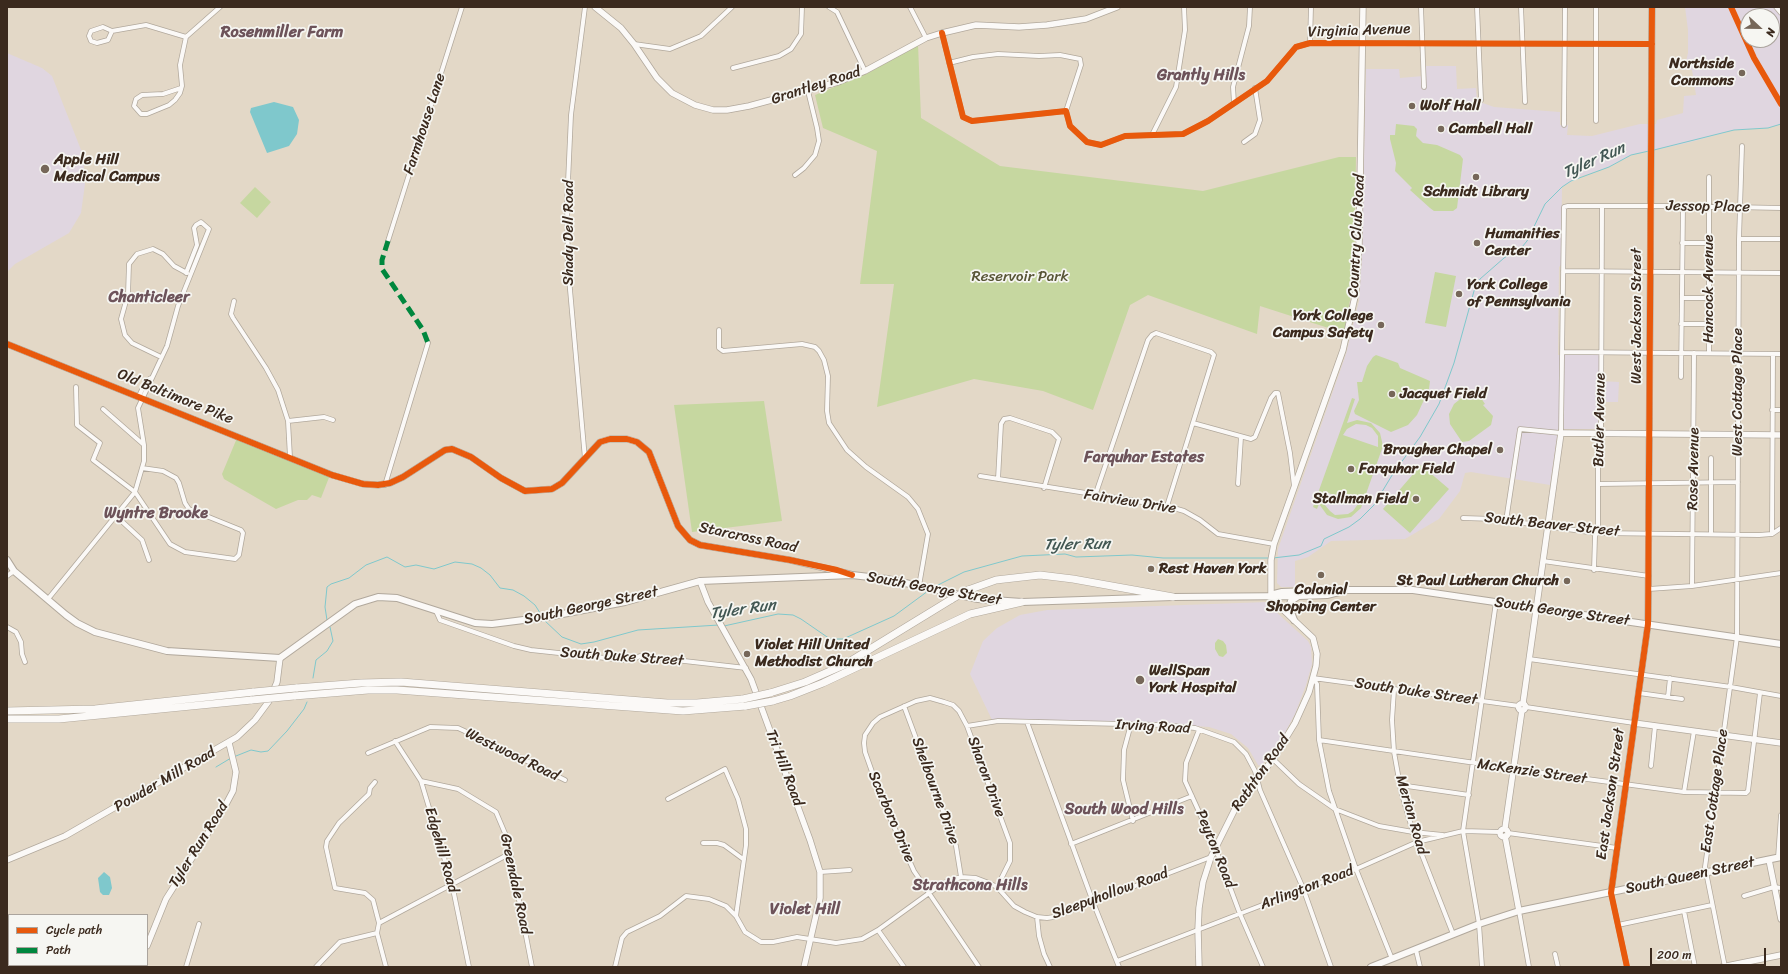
<!DOCTYPE html>
<html>
<head>
<meta charset="utf-8">
<style>
  body { margin:0 }
  #map { position:relative; width:1788px; height:974px; overflow:hidden; background:#e3d8c7; font-family:Sriracha,sans-serif }
  canvas { display:block }
  .frame { position:absolute; inset:0; border:8px solid #3b2a1e; pointer-events:none }
  .legend { position:absolute; left:8px; top:914px; width:140px; height:52px; box-sizing:border-box; background:#f6f6f2; border:1px solid #aba49d; margin:0; padding:5px 7px; list-style:none; font-size:12px; color:#3b2a1e }
  .legend li { display:flex; align-items:center; gap:8px; height:20px }
  .legend b { width:20px; border:1px solid #aba49d }
  .north { position:absolute; left:1740px; top:8px; width:40px; height:40px; box-sizing:border-box; background:#f6f6f2; border:1px solid #aba49d; border-radius:50%; rotate:112deg; font-size:11px; font-weight:700; line-height:16px; text-align:center; color:#3b2a1e }
  .north::after { content:''; display:block; margin:auto; width:14px; height:18px; background:#766759; clip-path:polygon(50% 0,100% 100%,50% 72%,0 100%) }
  .scale { position:absolute; left:1650px; top:948px; width:116px; height:18px; box-sizing:border-box; border:2px solid #3b2a1e; border-top:0; padding-left:5px; font-size:12px; line-height:14px; white-space:nowrap; color:#3b2a1e; -webkit-text-stroke:3px #f6f6f2; paint-order:stroke }
</style>
</head>
<body>
<div id="map">
<canvas width="1788" height="974"></canvas>
<div class="frame"></div>
<ul class="legend">
<li><b style="height:5px;background:#e8590c"></b>Cycle path</li>
<li><b style="height:5px;background:#00873e"></b>Path</li>
</ul>
<div class="north">N</div>
<div class="scale">200 m</div>
</div>
<script>
const ctx = document.querySelector('canvas').getContext('2d');
ctx.lineJoin = 'round';
function fill(path, color) { ctx.fillStyle = color; ctx.fill(path, 'evenodd'); }
const shape = rows => new Path2D(rows.map(r => 'M' + r).join(''));
function strokePath(path, color, width, dash) { ctx.strokeStyle = color; ctx.lineWidth = width; ctx.lineCap = dash ? 'butt' : 'round'; ctx.setLineDash(dash || []); ctx.stroke(path); }
function label(font, color, halo, rows, align = 'center') {
  ctx.font = font + ' Sriracha,sans-serif'; ctx.lineWidth = 3.5; ctx.setLineDash([]); ctx.textBaseline = 'middle'; ctx.strokeStyle = halo; ctx.fillStyle = color; for (const [text, x, y, turn = 0] of rows) {
    ctx.save(); ctx.translate(x, y); ctx.rotate((+turn || 0) * Math.PI / 180); ctx.textAlign = isNaN(turn) ? turn : align; if (halo) ctx.strokeText(text, 0, 0); ctx.fillText(text, 0, 0); ctx.restore();
  }
}
const built = shape([
  [1685,7,1774,7,1781,16,1781,124,1768,128,1734,130,1687,143,1631,155,1609,167,1579,177,1562,187,1561,265,1559,267,1558,355,1599,355,1600,381,1619,382,1618,402,1599,402,1598,429,1558,429,1550,485,1471,472,1465,473,1460,491,1439,519,1405,539,1331,541,1308,557,1295,561,1295,587,1281,587,1277,583,1278,549,1346,354,1359,301,1362,257,1366,69,1399,69,1400,78,1423,76,1423,66,1456,66,1457,89,1476,88,1477,101,1494,107,1560,112,1560,125,1568,125,1567,135,1592,136,1640,124,1656,124,1657,120,1683,113,1684,96,1696,95,1692,70,1684,70,1688,53,1688,30],
  [1748,16,1772,16,1772,40,1748,40],
  [7,53,42,68,52,76,83,155,85,184,81,213,69,233,15,264,7,272],
  [1267,602,1274,610,1308,641,1311,647,1312,664,1306,685,1295,714,1277,747,1261,766,1258,765,1248,748,1231,734,1209,727,1182,725,993,722,970,674,983,641,997,628,1020,615,1047,610]
]);
const green = shape([
  [918,44,921,118,1000,166,1203,191,1339,157,1356,157,1354,278,1344,333,1260,306,1257,334,1148,295,1130,305,1093,410,1043,391,974,379,877,407,894,284,860,284,877,151,823,128,815,95,868,73],
  [1396,124,1414,126,1417,129,1416,136,1423,143,1437,145,1460,155,1463,159,1457,208,1453,211,1434,211,1430,208,1410,190,1412,188,1395,171,1396,163,1390,139,1390,135,1395,135],
  [255,187,271,202,257,218,240,203],
  [1435,272,1456,276,1446,327,1425,323],
  [1376,355,1398,363,1400,368,1430,381,1429,389,1417,415,1408,425,1391,432,1355,414,1354,411,1359,400,1357,382,1362,382,1367,366,1373,357],
  [1469,392,1479,395,1485,404,1483,405,1493,416,1491,425,1469,441,1462,442,1450,424,1449,414,1454,404],
  [1352,398,1355,399,1347,423,1357,420,1371,423,1380,433,1383,446,1361,508,1351,517,1338,519,1327,515,1319,504,1317,509,1313,507],
  [1356,424,1366,425,1372,428,1378,436,1378,447,1343,435,1347,429],
  [1323,492,1323,491,1358,504,1353,511,1348,514,1335,515,1330,511,1324,504],
  [764,401,782,521,692,532,674,405],
  [237,438,330,475,321,498,312,495,307,500,298,500,276,509,224,479,222,474],
  [1421,465,1449,489,1410,533,1383,509],
  [1218,639,1223,641,1226,645,1227,653,1223,657,1219,656,1215,649,1215,643]
]);
const water = shape([
  [274,102,293,107,299,120,297,134,289,146,267,153,250,112,251,108],
  [104,872,110,877,112,888,109,895,103,895,100,892,98,878]
]);
const stream = shape([
  [1654,150,1734,130,1768,128,1781,124],
  [1273,558,1299,555,1321,546,1324,539,1349,527,1360,519,1374,505,1394,472,1420,437,1439,404,1454,363,1474,291,1480,279,1504,258,1522,247,1527,241,1545,204,1562,187,1571,181,1609,167,1631,155,1649,151],
  [934,587,964,572,1022,556,1065,554,1076,557,1132,555,1163,558,1270,558],
  [327,620,325,607,327,587,331,584,349,578,366,565,387,557,405,567,416,565,434,569,455,562,472,564,481,568,490,575,500,588,513,590,524,596,535,605,542,616],
  [544,620,562,637,581,644,594,642,638,630,719,625],
  [724,626,778,614,793,615,801,619,830,639,843,639,894,616,928,591],
  [313,678,316,660,327,651,333,641,330,627],
  [236,756,251,750,261,752,268,751,287,731,304,709,307,702],
  [216,767,231,758]
]);
const street = shape([
  [829,7,837,12,865,71],
  [910,7,926,38],
  [1421,7,1424,87],
  [1477,7,1481,100],
  [1521,7,1525,102],
  [1776,7,1781,13],
  [112,31,108,40,97,43,91,41,89,36,91,31,103,27,112,31,146,25,186,37],
  [942,33,963,117,972,121,1066,111,1070,126,1087,142,1101,145,1125,136,1183,134,1208,121,1267,81,1296,47,1310,43,1652,44],
  [1310,43,1311,7],
  [634,44,670,49,701,36,732,7],
  [949,63,973,57,998,54,1039,56,1060,55,1080,59,1081,65,1066,111],
  [733,68,779,56,791,49,801,34,802,7],
  [181,88,163,94,142,95,136,99,134,106,141,114,147,114,169,105,175,100,180,93,182,86,180,65,186,37,220,7],
  [1234,103,1233,87,1249,26,1250,7],
  [1596,121,1596,7],
  [1564,125,1565,7],
  [1152,135,1176,87,1185,30,1184,7],
  [1244,142,1255,134,1260,120,1255,88],
  [795,175,804,168,815,155,819,141,817,128,808,91],
  [1739,239,1781,239],
  [388,241,462,7],
  [1682,243,1709,243],
  [1563,271,1781,273],
  [1682,298,1709,298],
  [234,301,231,314,233,318,266,368,278,390,288,421,290,457],
  [1681,324,1709,324],
  [719,330,719,348,723,351,802,344,815,347,819,351,824,360,828,376,827,411,829,423,847,450,866,467,908,497,918,509,928,534,919,586],
  [1563,352,1781,354],
  [1709,352,1709,177],
  [161,357,132,343,125,335,121,319,128,294,129,264,137,254,153,249,163,254,174,266,187,273],
  [1681,377,1683,206],
  [76,387,77,425,100,443,93,460,135,492,170,544,185,552,235,559,239,555,243,533,241,530,189,509,185,503,179,483,176,478,163,471,142,468],
  [139,396,146,381,151,378],
  [103,409,144,445],
  [1772,410,1781,410],
  [288,421,324,417,333,420],
  [1193,423,1251,439,1255,437,1271,398,1275,393,1278,393,1290,453,1294,486],
  [585,459,568,267,567,204,571,115,585,7],
  [980,476,1167,506,1184,511,1200,520,1218,534,1274,544],
  [998,479,1001,424,1004,419,1010,418,1052,432,1059,439,1044,488],
  [1238,484,1241,437],
  [1599,484,1738,482],
  [385,485,428,343],
  [1095,496,1148,340,1152,335,1156,333,1211,352,1214,355,1167,506],
  [115,515,142,540,149,560],
  [1463,518,1494,519,1596,533,1759,535,1772,534,1781,528],
  [1506,521,1520,429,1561,433,1564,207,1568,206,1683,206,1781,208],
  [1711,534,1711,458],
  [1772,534,1773,354],
  [1543,561,1649,576],
  [1594,570,1595,536,1598,530,1598,436,1601,429,1602,206],
  [7,576,14,571],
  [1692,586,1694,353],
  [1649,589,1692,586,1781,573],
  [48,599,135,492,144,461,144,445,138,408,167,346,178,306,209,229,201,222,196,225,194,228,197,245,186,273],
  [436,611,440,620,514,646,531,650,624,660,634,659,640,656,746,668],
  [7,627,16,632,21,642,22,654,25,662],
  [1529,659,1731,687,1781,696],
  [1313,678,1317,684,1319,740,1329,791,1356,869,1392,959],
  [1313,678,1519,706],
  [1394,690,1392,720,1394,752,1401,791,1413,832,1453,934],
  [1639,693,1682,699],
  [1668,697,1670,678],
  [904,706,956,846,961,877],
  [1526,707,1634,723],
  [1027,722,1093,902,1119,967],
  [1131,724,1124,750,1123,780,1133,821],
  [967,726,998,721,1163,725,1195,728,1234,742,1246,754,1255,771,1260,790,1303,888,1331,967],
  [1199,730,1186,763,1185,781,1215,847,1240,914,1263,967],
  [1319,740,1557,775,1684,792,1746,793,1748,791,1760,693],
  [395,741,421,781,452,884,469,967],
  [368,753,430,727,458,728,499,747,565,780],
  [1273,759,1299,784,1335,809,1379,826,1413,832,1443,835],
  [1651,766,1655,726],
  [421,781,458,789,496,812,507,838,532,967],
  [375,782,370,788,369,794,339,823,327,841,326,847,335,888,365,893,373,900,379,923,377,933,386,967],
  [1400,785,1469,795],
  [1684,792,1694,731],
  [668,799,725,769,738,799,746,829,746,845,736,916],
  [1508,833,1617,848],
  [703,843,717,843,724,845,743,859],
  [1071,844,1192,796],
  [1778,858,1781,815],
  [820,872,850,870],
  [1611,893,1627,967],
  [1744,896,1774,887,1781,888],
  [1519,911,1529,967],
  [1684,911,1695,967],
  [1037,917,1039,936,1044,954,1050,967],
  [379,923,509,854],
  [1618,925,1712,905],
  [878,930,904,967],
  [1416,950,1420,967],
  [1555,954,1558,967],
  [1117,961,1356,869,1417,842,1463,831,1500,832],
  [186,967,199,924],
  [316,967,340,942,377,933],
  [615,967,622,938,627,932,660,916,686,896,709,899,726,906,736,916,745,932,761,942,773,942,797,937,836,943,862,939,878,930,943,883,961,877,976,878,989,883,997,887,1014,906,1025,912,1037,917,1047,918,1054,917,1211,857],
  [979,967,914,871,882,800,865,752,864,743,865,735,873,723,880,717,916,701,930,698,944,702,953,705,959,711,967,726,1010,843,1010,861,997,887],
  [1482,967,1479,924,1463,831,1496,602],
  [1725,967,1705,867,1737,637,1739,239,1742,146]
]);
const secondary = shape([
  [595,7,621,28,634,44,657,78,672,93,695,105,713,110,727,110,749,106,838,82,865,71,926,38,942,33,976,25,1019,27,1047,25,1086,19,1117,7],
  [7,344,332,475,363,484,378,485,390,483,403,477,445,450,452,449,471,457,501,478,525,491,552,489,562,483,600,442,610,439,627,439,637,442,649,452,678,526,690,540,700,545,790,560,850,574],
  [700,581,708,602,751,679,810,840,820,872,820,898,804,967],
  [1523,703,1561,433,1781,435],
  '1518.5 707a3.5 3.5 0 1 1 7 0a3.5 3.5 0 1 1-7 0Z',
  [1634,723,1781,743],
  [1505,828,1522,710],
  '1500 833a4 4 0 1 1 8 0a4 4 0 1 1-8 0Z',
  [1505,836,1519,911],
  [7,860,65,836,237,737,255,720,269,701,277,682,280,658],
  [1769,860,1781,919],
  [1611,893,1648,624,1652,7],
  [147,946,166,899,225,806,233,791,236,772,229,743],
  [139,967,140,965],
  [1199,967,1198,930,1199,908,1203,882,1211,857,1235,809,1273,759,1295,723,1309,692,1316,666,1317,654,1313,638,1278,605,1271,595,1271,560,1274,544,1343,350,1356,292,1359,247,1363,7],
  [1722,967,1781,955]
]);
const primary = shape([
  [7,560,14,571,66,615,77,623,95,632,167,651,280,658,355,604,378,597,397,598,475,623,492,624,547,617,625,602,700,581,852,575,887,579,978,599,1022,602,1173,597,1299,596,1327,595,1343,591],
  [1274,594,1282,592,1339,590,1413,590,1781,644],
  [1294,620,1289,607,1291,601,1297,597],
  [1371,967,1479,924,1519,911,1781,857]
]);
const highway = shape([
  [968,590,996,580,1040,575,1073,579,1173,597],
  [296,688,361,683,401,682,667,703,697,703,743,699],
  [770,693,805,682,844,665,952,599],
  [294,696,368,690,397,690,683,711,746,706],
  [773,701,790,696,823,683,970,614,1022,602],
  [7,711,95,709,254,692],
  [7,719,59,719,252,700]
]);
const highwayBridge = shape([
  [952,599,968,590],
  [254,692,296,688],
  [743,699,770,693],
  [252,700,294,696],
  [746,706,773,701]
]);
const quiet = shape([
  [388,241,382,260,382,269,423,330,428,343]
]);
const cycleway = shape([
  [1731,7,1754,58,1781,104],
  [942,33,963,117,972,121,1066,111,1070,126,1087,142,1101,145,1125,136,1183,134,1208,121,1267,81,1296,47,1310,43,1652,44],
  [7,344,332,475,363,484,378,485,390,483,403,477,445,450,452,449,471,457,501,478,525,491,552,489,562,483,600,442,610,439,627,439,637,442,649,452,678,526,690,540,700,545,790,560,837,570,852,575],
  [1627,967,1611,893,1648,624,1652,7]
]);
const markers = [
  [1742,73,4,"#766759"],
  [1412,106,4,"#766759"],
  [1441,129,4,"#766759"],
  [45,169,5,"#766759"],
  [1476,177,4,"#766759"],
  [1477,243,4,"#766759"],
  [1459,294,4,"#766759"],
  [1381,325,4,"#766759"],
  [1392,394,4,"#766759"],
  [1500,450,4,"#766759"],
  [1351,469,4,"#766759"],
  [1416,499,4,"#766759"],
  [1151,569,4,"#766759"],
  [1321,575,4,"#766759"],
  [1567,581,4,"#766759"],
  [747,654,4,"#766759"],
  [1140,680,5,"#766759"]
];
const streetNames = [
  ["Virginia Avenue",1359,31,-2],
  ["Grantley Road",816,86,-18],
  ["Farmhouse Lane",425,124,-72],
  ["Jessop Place",1708,207,1],
  ["Shady Dell Road",569,233,-90],
  ["Country Club Road",1357,236,-87],
  ["Hancock Avenue",1709,289,-90],
  ["West Jackson Street",1637,316,-90],
  ["West Cottage Place",1738,392,-90],
  ["Old Baltimore Pike",175,397,22],
  ["Butler Avenue",1600,420,-89],
  ["Rose Avenue",1694,469,-89],
  ["Fairview Drive",1130,502,9],
  ["South Beaver Street",1552,525,6],
  ["Starcross Road",748,538,12],
  ["South George Street",934,589,10],
  ["South George Street",591,606,-12],
  ["South George Street",1562,612,8],
  ["South Duke Street",622,657,4],
  ["South Duke Street",1416,692,8],
  ["Irving Road",1153,727,3],
  ["Westwood Road",512,755,26],
  ["Tri Hill Road",784,768,69],
  ["McKenzie Street",1532,772,8],
  ["Rathton Road",1261,773,-55],
  ["Sharon Drive",986,777,70],
  ["Powder Mill Road",165,780,-30],
  ["Shelbourne Drive",935,791,70],
  ["East Cottage Place",1715,791,-82],
  ["East Jackson Street",1611,794,-82],
  ["Merion Road",1411,815,74],
  ["Scarboro Drive",891,817,67],
  ["Tyler Run Road",199,845,-58],
  ["Peyton Road",1215,849,68],
  ["Edgehill Road",441,850,74],
  ["South Queen Street",1690,876,-12],
  ["Greendale Road",515,884,78],
  ["Arlington Road",1307,888,-21],
  ["Sleepyhollow Road",1110,894,-20]
];
const poiNames = [
  ["Northside",1734,64,"right"],
  ["Commons",1734,81,"right"],
  ["Wolf Hall",1420,106],
  ["Cambell Hall",1449,129],
  ["Apple Hill",54,160],
  ["Medical Campus",54,177],
  ["Schmidt Library",1476,192,"center"],
  ["Humanities",1485,234],
  ["Center",1485,251],
  ["York College",1467,285],
  ["of Pennsylvania",1467,302],
  ["York College",1373,316,"right"],
  ["Campus Safety",1373,333,"right"],
  ["Jacquet Field",1400,394],
  ["Brougher Chapel",1492,450,"right"],
  ["Farquhar Field",1359,469],
  ["Stallman Field",1408,499,"right"],
  ["Rest Haven York",1159,569],
  ["St Paul Lutheran Church",1559,581,"right"],
  ["Colonial",1321,590,"center"],
  ["Shopping Center",1321,607,"center"],
  ["Violet Hill United",755,645],
  ["Methodist Church",755,662],
  ["WellSpan",1149,671],
  ["York Hospital",1149,688]
];
const parkNames = [
  ["Reservoir Park",1020,277]
];
const neighbourhoodNames = [
  ["Rosenmiller Farm",282,33],
  ["Grantly Hills",1201,76],
  ["Chanticleer",149,298],
  ["Farquhar Estates",1144,458],
  ["Wyntre Brooke",156,514],
  ["South Wood Hills",1124,810],
  ["Strathcona Hills",970,886],
  ["Violet Hill",805,910]
];
const waterNames = [
  ["Tyler Run",1594,161,-24],
  ["Tyler Run",1077,545,-1],
  ["Tyler Run",743,610,-8]
];
fill(built, '#e0d6e0');
fill(green, '#c6d7a0');
fill(water, '#7fc8cc');
strokePath(stream, '#7fc8cc', 1);
strokePath(street, '#b1a89c', 5.5);
strokePath(secondary, '#b1a89c', 7);
strokePath(primary, '#b1a89c', 8);
strokePath(highway, '#b1a89c', 8);
strokePath(street, '#fbf9f7', 4);
strokePath(secondary, '#fbf9f7', 5.5);
strokePath(primary, '#fbf9f7', 6);
strokePath(highway, '#fbf9f7', 7);
strokePath(highwayBridge, '#b1a89c', 8, []);
strokePath(highwayBridge, '#fbf9f7', 7);
strokePath(quiet, '#00873e', 5, [10, 5]);
strokePath(cycleway, '#e8590c', 6);
for (const [x, y, r, color] of markers) { const dot = new Path2D(); dot.arc(x, y, r, 0, 2 * Math.PI); ctx.fillStyle = color; ctx.fill(dot); strokePath(dot, '#f6f6f2', 1.5); }
label('15px', '#3b2a1e', '#f6f6f2', streetNames);
label('bold 15px', '#3b2a1e', '#f6f6f2', poiNames, 'left');
label('15px', '#585536', '#f6f6f2', parkNames);
label('bold 16px', '#6d535a', '#f6f6f2', neighbourhoodNames);
label('italic 16px', '#425753', '#f6f6f2', waterNames);
</script>
</body>
</html>
